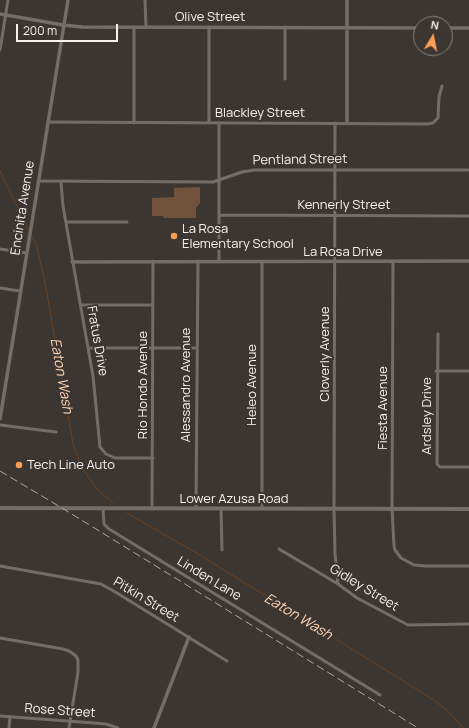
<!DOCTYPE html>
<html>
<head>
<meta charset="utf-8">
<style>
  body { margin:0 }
  #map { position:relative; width:469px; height:728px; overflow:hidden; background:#3c3632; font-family:Manrope,sans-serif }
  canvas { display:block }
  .north { position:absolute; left:413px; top:16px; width:40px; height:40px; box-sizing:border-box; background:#3c3632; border:1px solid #86817e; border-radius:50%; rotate:10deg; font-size:11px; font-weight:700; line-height:16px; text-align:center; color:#f5f1ef }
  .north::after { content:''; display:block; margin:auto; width:14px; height:18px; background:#fc9d54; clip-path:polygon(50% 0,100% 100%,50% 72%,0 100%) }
  .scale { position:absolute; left:16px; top:24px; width:102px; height:18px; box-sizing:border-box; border:2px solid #f5f1ef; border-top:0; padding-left:5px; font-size:12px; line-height:14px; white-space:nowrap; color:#f5f1ef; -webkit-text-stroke:3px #3c3632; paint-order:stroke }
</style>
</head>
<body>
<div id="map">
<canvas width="469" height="728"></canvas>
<div class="north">N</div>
<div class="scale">200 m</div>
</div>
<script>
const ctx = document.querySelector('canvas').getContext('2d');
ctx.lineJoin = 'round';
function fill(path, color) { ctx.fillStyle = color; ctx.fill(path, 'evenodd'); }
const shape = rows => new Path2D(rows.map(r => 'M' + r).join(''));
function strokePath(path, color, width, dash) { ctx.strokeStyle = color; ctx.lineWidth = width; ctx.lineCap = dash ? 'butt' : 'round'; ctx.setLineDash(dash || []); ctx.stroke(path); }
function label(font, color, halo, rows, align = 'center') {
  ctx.font = font + ' Manrope,sans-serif'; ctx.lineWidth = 4; ctx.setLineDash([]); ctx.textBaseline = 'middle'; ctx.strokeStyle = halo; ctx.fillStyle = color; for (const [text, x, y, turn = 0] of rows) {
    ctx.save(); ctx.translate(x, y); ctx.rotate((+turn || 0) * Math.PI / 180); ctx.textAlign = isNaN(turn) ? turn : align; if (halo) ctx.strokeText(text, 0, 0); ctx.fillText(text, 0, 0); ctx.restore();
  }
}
const green = shape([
  [200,187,200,203,196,208,196,218,164,218,163,216,152,216,152,198,174,197,174,188]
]);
const stream = shape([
  [0,171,28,229],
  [32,237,36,243,45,282,73,444,83,469,97,489,113,503],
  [127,513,198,554,418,690,435,701,451,714,463,728]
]);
const minor = shape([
  [145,0,146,27],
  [285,27,285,79],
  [0,50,8,0],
  [48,122,427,124,433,123,438,118,439,97,442,86],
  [134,123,134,27],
  [209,123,209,27],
  [219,123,219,261],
  [335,123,334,509,335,554,338,584],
  [38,181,213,182,242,172,254,170,468,170],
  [61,182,63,206,93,376,100,447,106,454,115,458,153,458],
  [219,215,469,216],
  [66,222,127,222],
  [0,249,26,253],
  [262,262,262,508],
  [393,262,392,509,394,546,395,550,401,558,414,565,426,566,469,566],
  [0,288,20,291],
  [81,305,153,305],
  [438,334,437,464,440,467,469,467],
  [88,348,196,348],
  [436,371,469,371],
  [0,425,56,432],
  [103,508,104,524,109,529,380,695],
  [152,508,153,261],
  [196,508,198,261],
  [221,508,222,550],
  [279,549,338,584,357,598,408,625,469,624],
  [0,566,101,584,117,593,227,661],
  [0,638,63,649,69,651,76,656,78,660,78,672,69,728],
  [0,716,94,723,106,724,118,728],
  [9,728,10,717]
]);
const tertiary = shape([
  [0,14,63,25,82,27,421,28],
  [445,28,469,28],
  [347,123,347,0],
  [72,262,469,261],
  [0,419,68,0],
  [154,728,189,637]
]);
const secondary = shape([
  [0,508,469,509]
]);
const rail = shape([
  [0,471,62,508,418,728]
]);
const markers = [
  [174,236,4,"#fc9d54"],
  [19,465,4,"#fc9d54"]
];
const streetNames = [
  ["Olive Street",210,17],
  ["Blackley Street",260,113],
  ["Pentland Street",300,160,-1],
  ["Kennerly Street",344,205],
  ["Encinita Avenue",23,208,-81],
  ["La Rosa Drive",343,252],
  ["Fratus Drive",97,341,80],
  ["Cloverly Avenue",325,354,-90],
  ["Rio Hondo Avenue",143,385,-90],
  ["Alessandro Avenue",186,385,-90],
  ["Heleo Avenue",252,385,-90],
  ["Fiesta Avenue",383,408,-90],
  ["Ardsley Drive",427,416,-90],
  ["Lower Azusa Road",234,499],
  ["Linden Lane",209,579,31],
  ["Gidley Street",364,588,31],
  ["Pitkin Street",146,600,31],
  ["Rose Street",60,711,4]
];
const poiNames = [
  ["La Rosa",182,229],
  ["Elementary School",182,244],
  ["Tech Line Auto",27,465]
];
const waterNames = [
  ["Eaton Wash",61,376,80],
  ["Eaton Wash",298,617,31]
];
fill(green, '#71523c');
strokePath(stream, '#6e401c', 1);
strokePath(minor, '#736c68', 3);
strokePath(tertiary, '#736c68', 3.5);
strokePath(secondary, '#736c68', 4);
strokePath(rail, '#ada8a5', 1, [8, 4]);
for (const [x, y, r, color] of markers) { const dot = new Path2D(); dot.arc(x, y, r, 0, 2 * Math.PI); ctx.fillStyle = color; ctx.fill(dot); strokePath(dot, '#3c3632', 1.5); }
label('13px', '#f5f1ef', '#3c3632', streetNames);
label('13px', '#f5f1ef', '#3c3632', poiNames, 'left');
label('italic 14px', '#ffd1b2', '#3c3632', waterNames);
</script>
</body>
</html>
